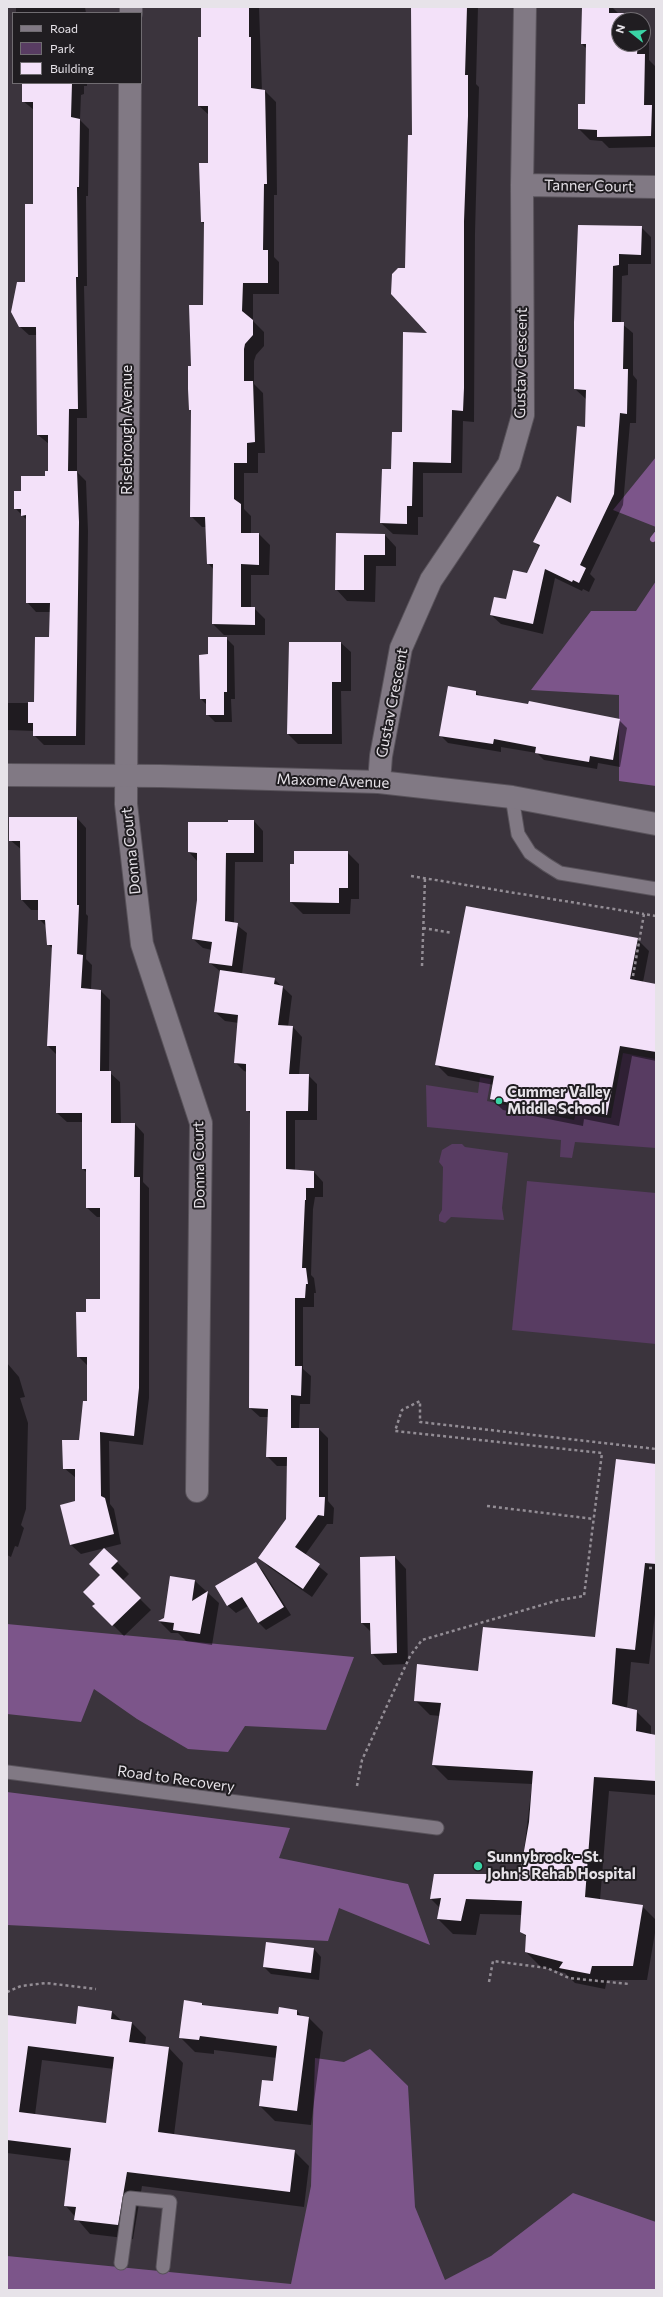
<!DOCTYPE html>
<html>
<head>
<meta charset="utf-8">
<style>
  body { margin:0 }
  #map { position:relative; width:663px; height:2297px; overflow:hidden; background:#3b343d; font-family:Commissioner,sans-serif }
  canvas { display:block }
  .frame { position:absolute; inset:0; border:8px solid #e7e3e9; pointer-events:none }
  .legend { position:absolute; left:12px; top:12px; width:130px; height:72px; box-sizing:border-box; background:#201d21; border:1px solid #706c71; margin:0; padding:5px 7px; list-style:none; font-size:12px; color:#e7e3e9 }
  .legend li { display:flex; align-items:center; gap:8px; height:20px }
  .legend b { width:20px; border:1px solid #706c71 }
  .north { position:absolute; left:611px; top:12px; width:40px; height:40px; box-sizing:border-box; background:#201d21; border:1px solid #706c71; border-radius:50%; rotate:287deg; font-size:11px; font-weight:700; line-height:16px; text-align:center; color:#e7e3e9 }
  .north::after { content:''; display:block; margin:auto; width:14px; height:18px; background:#3ad4a5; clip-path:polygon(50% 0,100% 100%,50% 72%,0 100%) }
</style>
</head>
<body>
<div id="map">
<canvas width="663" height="2297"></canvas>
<div class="frame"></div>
<ul class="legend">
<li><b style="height:5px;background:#817984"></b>Road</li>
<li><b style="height:11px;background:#583c62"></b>Park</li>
<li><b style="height:11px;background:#f3e1f9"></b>Building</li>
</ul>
<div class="north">N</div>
</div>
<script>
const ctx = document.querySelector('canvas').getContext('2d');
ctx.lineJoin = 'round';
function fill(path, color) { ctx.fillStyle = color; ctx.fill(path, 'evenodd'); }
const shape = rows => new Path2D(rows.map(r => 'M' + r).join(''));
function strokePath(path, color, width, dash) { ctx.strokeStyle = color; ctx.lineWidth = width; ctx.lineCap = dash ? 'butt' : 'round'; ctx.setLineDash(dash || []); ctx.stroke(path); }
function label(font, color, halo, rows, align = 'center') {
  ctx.font = font + ' Commissioner,sans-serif'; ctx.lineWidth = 4; ctx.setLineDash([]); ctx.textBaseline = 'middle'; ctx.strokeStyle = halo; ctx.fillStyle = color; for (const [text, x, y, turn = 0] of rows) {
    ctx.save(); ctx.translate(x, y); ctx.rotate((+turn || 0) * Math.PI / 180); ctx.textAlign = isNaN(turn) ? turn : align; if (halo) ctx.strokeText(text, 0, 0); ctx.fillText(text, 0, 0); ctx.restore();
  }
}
const green = shape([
  [623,1053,656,1059,656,1148,575,1142,572,1158,560,1157,561,1140,427,1127,426,1085,478,1093,480,1077,491,1079,487,1101,574,1120,576,1114,611,1118],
  [452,1144,462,1144,465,1147,508,1153,502,1208,504,1220,451,1217,445,1223,439,1221,439,1215,442,1210,443,1167,439,1162,442,1150],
  [527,1181,656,1193,656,1344,512,1330]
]);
const forest = shape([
  [656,457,656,527,613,510],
  [656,581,656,786,619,781,619,695,531,690,591,611,636,611],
  [7,1624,354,1657,326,1730,245,1726,228,1752,188,1749,137,1719,94,1689,81,1722,7,1714],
  [7,1792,290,1828,279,1858,408,1884,430,1945,339,1908,328,1941,7,1925],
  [370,2049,408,2086,415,2207,445,2280,491,2256,573,2193,656,2222,656,2290,7,2290,7,2256,291,2284,311,2186,315,2058,344,2062]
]);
const shadow = shape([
  [16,7,85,7,86,13,16,13],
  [202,7,259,7,262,91,265,91,276,102,277,195,274,195,274,257,279,262,279,294,253,294,253,321,264,332,264,346,256,355,254,361,254,384,263,393,265,453,258,453,258,473,244,473,244,509,251,516,251,534,259,534,270,545,269,575,251,575,251,608,254,608,265,619,265,635,224,635,213,624,214,570,208,563,206,527,202,527,191,516,192,411,190,409,192,367,204,306,204,224,202,222,209,164,209,115,199,106],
  [412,7,478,7,476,84,479,87,475,233,474,422,463,421,462,473,423,473,423,517,418,517,418,535,393,534,381,523,392,470,429,334,406,269,413,136],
  [583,7,612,7,619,14,638,14,649,26,649,60,656,67,656,147,609,148,602,141,590,140,579,129,586,105,587,49,582,44],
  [619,20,643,20,643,44,619,44],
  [23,83,87,83,87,86,84,86,84,94,81,95,80,120,89,129,88,196,86,196,87,286,84,286,87,418,77,418,77,472,86,481,88,531,85,745,44,745,34,735,34,731,7,730,7,699,7,703,34,703,50,638,51,612,36,612,27,602,27,520,15,508,22,492,46,477,49,472,49,444,38,435,37,335,29,335,19,326,26,283,34,205,34,110,23,101],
  [579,226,641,227,651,237,651,264,628,264,628,275,622,276,621,323,633,333,633,375,637,380,636,423,630,423,623,505,590,574,595,579,589,592,583,589,582,591,555,578,543,634,501,624,491,615,507,600,528,574,540,548,535,542,572,504,586,428,586,399,575,389],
  [337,534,385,535,396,547,396,566,376,566,375,602,347,601,336,589],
  [226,638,234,646,235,699,231,699,232,722,215,722,207,714,207,705,201,699,210,655],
  [341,643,351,652,351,691,341,691,342,744,298,744,288,734],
  [476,692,481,697,619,720,627,728,620,767,598,763,597,769,544,760,537,753,501,747,501,752,448,743,440,735],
  [77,818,86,828,86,914,88,916,86,959,92,965,91,990,101,991,110,1000,109,1072,120,1082,121,1124,135,1124,144,1134,143,1182,149,1188,149,1398,143,1445,109,1441,110,1504,114,1509,121,1544,81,1554,71,1545,61,1505,76,1502,76,1478,64,1468,80,1441,88,1402,88,1366,78,1356,87,1313,101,1300,101,1217,97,1217,87,1208,87,1173,83,1169,83,1122,67,1122,57,1113,57,1055,48,1046,53,949,48,944,47,927,39,919,39,910,31,910,22,900,22,850,10,840],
  [254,821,263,831,263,862,235,862,234,923,247,933,242,974,274,979,292,996,288,1027,293,1027,302,1037,299,1075,308,1075,317,1084,317,1120,295,1120,295,1171,314,1172,323,1182,323,1197,315,1197,313,1209,311,1275,314,1278,316,1293,314,1293,314,1307,303,1307,303,1369,311,1376,310,1404,300,1404,299,1429,319,1429,328,1438,328,1501,334,1508,333,1524,327,1524,305,1555,328,1574,312,1597,269,1567,260,1558,287,1519,288,1466,277,1466,267,1456,268,1417,260,1417,250,1408,251,1114,247,1110,247,1072,244,1071,235,1062,239,1023,225,1021,215,1012,221,972,210,963,212,950,203,948,193,939,198,901,198,862,189,852,189,823],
  [347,852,359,864,359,899,351,899,350,914,303,914,291,902],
  [637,939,649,951,643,982,656,985,656,1061,632,1056,619,1126,584,1119,583,1126,503,1110,491,1099,494,1085,448,1076,436,1064],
  [7,1363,19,1377,25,1397,20,1398,28,1423,26,1509,21,1525,24,1528,18,1547,15,1546,11,1557,7,1555],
  [656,1465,656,1606,649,1664,631,1662,627,1708,636,1711,651,1726,651,1735,656,1736,656,1795,609,1791,600,1900,642,1906,656,1920,656,1927,647,1980,607,1980,605,1989,575,1983,565,1973,541,1967,526,1952,527,1937,521,1932,522,1915,480,1914,476,1935,453,1934,438,1919,440,1908,431,1899,521,1875,532,1784,448,1780,433,1765,440,1716,430,1715,415,1700,479,1672,596,1638],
  [105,1550,129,1574,122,1581,151,1610,124,1636,94,1606,102,1575],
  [395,1557,406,1569,408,1664,383,1665,372,1653,371,1632,362,1623],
  [255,1563,263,1571,291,1615,266,1630,258,1622,248,1606,236,1613,228,1606,217,1587],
  [195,1581,219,1603,212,1645,186,1641,178,1633,171,1633,160,1622,165,1619],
  [314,1949,321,1957,319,1980,271,1974,264,1967],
  [202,2004,205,2006,279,2016,297,2011,303,2017,308,2017,323,2032,311,2125,275,2121,260,2106,273,2082,277,2058,214,2050,214,2054,195,2052,180,2037],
  [112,2012,122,2021,131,2022,146,2037,145,2045,169,2048,183,2063,174,2135,294,2151,309,2166,304,2207,142,2186,133,2239,90,2234,65,2205,70,2161,7,2153,7,2016,77,2025],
  [42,2060,114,2069,107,2124,35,2115]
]);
const stream = shape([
  [653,539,656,535]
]);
const building = shape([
  [201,7,249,7,249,37,251,37,251,88,265,90,267,184,264,184,263,250,268,250,268,283,243,283,242,311,253,320,253,335,245,344,244,349,244,381,253,381,255,442,247,443,247,463,234,463,234,499,241,504,241,533,259,533,259,565,241,564,241,607,255,607,255,625,212,624,213,564,207,564,205,517,190,517,191,410,189,410,188,389,188,366,191,366,189,305,203,305,204,222,201,222,199,163,208,163,208,106,198,106,198,37,201,37],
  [411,7,467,7,465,75,468,75,468,116,464,221,464,388,463,411,452,410,451,463,413,462,412,506,407,506,407,524,380,523,382,469,391,469,392,432,402,432,403,332,427,333,391,294,392,274,398,268,405,268,408,135,412,135],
  [582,7,609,7,609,13,638,13,638,20,619,20,619,44,638,44,637,54,645,54,644,105,652,105,651,136,597,137,597,130,578,129,578,104,585,104,586,44,581,44],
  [22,83,72,83,71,117,80,119,79,187,77,187,78,277,76,277,78,409,69,409,68,471,77,471,79,522,76,736,33,736,33,723,28,723,28,702,34,702,35,637,49,637,50,603,26,603,26,515,21,516,21,509,14,509,14,491,21,491,21,476,45,476,45,471,48,471,48,435,37,435,36,327,19,327,11,312,17,282,25,282,25,204,33,204,33,102,22,102],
  [578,225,642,226,641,255,619,254,619,265,613,266,612,322,624,322,623,369,628,369,627,414,620,413,614,494,580,565,586,568,579,583,573,580,572,582,545,569,533,624,490,615,494,597,506,599,513,570,527,573,540,545,533,542,557,496,571,503,577,426,585,427,586,390,574,389,574,322],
  [336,533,385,534,385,555,364,555,364,590,335,590],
  [208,637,227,637,227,692,224,692,224,715,206,715,206,699,200,699,199,655,208,654],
  [289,642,341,642,341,682,332,682,332,734,287,734],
  [448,686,476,691,476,695,528,704,529,701,620,719,613,760,590,756,589,762,535,753,536,747,494,739,493,744,439,736],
  [9,817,77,817,77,905,79,905,77,954,83,955,81,988,101,990,100,1071,111,1071,111,1123,135,1123,134,1177,140,1177,139,1388,134,1436,100,1432,101,1496,105,1498,114,1534,70,1545,60,1505,75,1501,75,1469,63,1469,62,1440,79,1440,83,1401,87,1401,87,1357,77,1357,76,1312,86,1312,86,1299,100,1299,100,1208,86,1208,86,1169,82,1169,82,1113,56,1113,56,1046,47,1046,52,945,47,945,45,920,38,920,38,900,21,900,20,841,9,841],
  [228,820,254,820,254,853,226,853,225,921,238,923,232,966,209,963,212,942,192,939,197,900,197,853,188,852,188,822,228,822],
  [294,851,348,851,348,888,339,888,339,903,290,902,290,864,294,864],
  [466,906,638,938,630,979,656,984,656,1052,620,1046,607,1115,573,1108,572,1115,490,1099,494,1076,435,1065],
  [220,970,275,978,274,984,283,986,278,1025,293,1026,289,1074,309,1074,308,1111,286,1111,286,1169,314,1171,314,1188,306,1188,306,1200,305,1200,302,1268,306,1268,308,1284,306,1284,305,1298,295,1298,295,1366,302,1366,301,1396,291,1395,291,1428,319,1428,319,1497,325,1497,324,1516,318,1515,295,1547,320,1564,303,1589,258,1558,286,1519,287,1457,266,1457,268,1409,249,1408,250,1111,246,1111,246,1064,234,1063,238,1015,214,1012],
  [616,1459,656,1464,656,1564,645,1563,635,1650,616,1648,612,1704,637,1710,636,1731,656,1735,656,1781,594,1777,585,1897,643,1905,633,1966,592,1966,590,1974,559,1968,563,1962,525,1952,526,1935,520,1932,522,1901,466,1899,461,1921,437,1919,441,1898,430,1899,434,1874,520,1874,529,1822,533,1771,432,1765,441,1703,414,1701,417,1664,478,1671,483,1627,595,1637],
  [104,1548,118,1561,111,1568,141,1598,112,1626,92,1606,95,1604,83,1592,100,1575,89,1564],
  [395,1556,397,1653,371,1654,370,1623,361,1623,360,1557],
  [256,1562,284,1607,258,1623,242,1597,227,1606,215,1586],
  [170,1576,195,1580,192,1601,208,1591,200,1634,173,1630,174,1623,158,1621,164,1618],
  [266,1942,314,1948,311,1973,263,1967],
  [184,2000,202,2003,202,2005,278,2014,279,2007,297,2010,297,2015,309,2017,297,2111,259,2106,262,2080,273,2081,277,2046,200,2036,199,2040,179,2038],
  [78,2006,112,2011,111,2019,132,2022,129,2042,169,2047,158,2132,295,2150,290,2192,127,2172,118,2225,74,2220,76,2207,64,2206,71,2148,7,2140,7,2015,76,2024],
  [28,2046,114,2057,106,2123,19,2112]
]);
const path = shape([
  [411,876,644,914],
  [423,928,452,933],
  [422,966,425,878],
  [633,976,644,914,656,916],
  [487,1506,594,1519],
  [649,1568,656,1568],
  [357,1786,362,1760,410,1656,422,1640,559,1600,584,1596,602,1453,395,1431,402,1410,420,1401,420,1422,656,1449],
  [489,1982,493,1961,547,1968,569,1978,629,1984],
  [7,1992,21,1986,46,1983,96,1989]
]);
const lane = shape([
  [512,797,518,834,530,853,547,865,560,873,656,889],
  [7,1772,437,1828],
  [121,2263,130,2198,170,2202,163,2267]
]);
const street = shape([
  [131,13,131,7],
  [130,83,126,804,142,944,201,1123,197,1491],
  [522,185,656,187],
  [379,782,381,756,401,648,431,580,509,464,523,415,522,185,525,7]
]);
const secondary = shape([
  [7,775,161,776,379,782,512,797,656,824]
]);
const markers = [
  [499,1101,4,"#3ad4a5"],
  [478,1866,5,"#3ad4a5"]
];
const streetNames = [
  ["Tanner Court",589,186,1],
  ["Gustav Crescent",521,363,-89],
  ["Risebrough Avenue",127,430,-90],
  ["Gustav Crescent",392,703,-79],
  ["Maxome Avenue",333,781,2],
  ["Donna Court",131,851,-96],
  ["Donna Court",199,1165,-91],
  ["Road to Recovery",176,1779,8]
];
const poiNames = [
  ["Cummer Valley",507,1092],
  ["Middle School",507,1109],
  ["Sunnybrook - St.",487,1857],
  ["John's Rehab Hospital",487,1874]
];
fill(green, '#583c62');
fill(forest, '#7c558a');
fill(shadow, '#0007');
strokePath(stream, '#a077ae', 6);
fill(building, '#f3e1f9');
strokePath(lane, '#59535b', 15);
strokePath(street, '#59535b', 24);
strokePath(secondary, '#59535b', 24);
strokePath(path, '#938d95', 2.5, [3, 3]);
strokePath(lane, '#817984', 13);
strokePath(street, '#817984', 22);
strokePath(secondary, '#817984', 22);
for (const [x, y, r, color] of markers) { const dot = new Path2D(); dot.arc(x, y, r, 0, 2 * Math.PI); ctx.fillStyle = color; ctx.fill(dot); strokePath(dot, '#201d21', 1.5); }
label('15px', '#e7e3e9', '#201d21', streetNames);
label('bold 15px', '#e7e3e9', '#201d21', poiNames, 'left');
</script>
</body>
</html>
